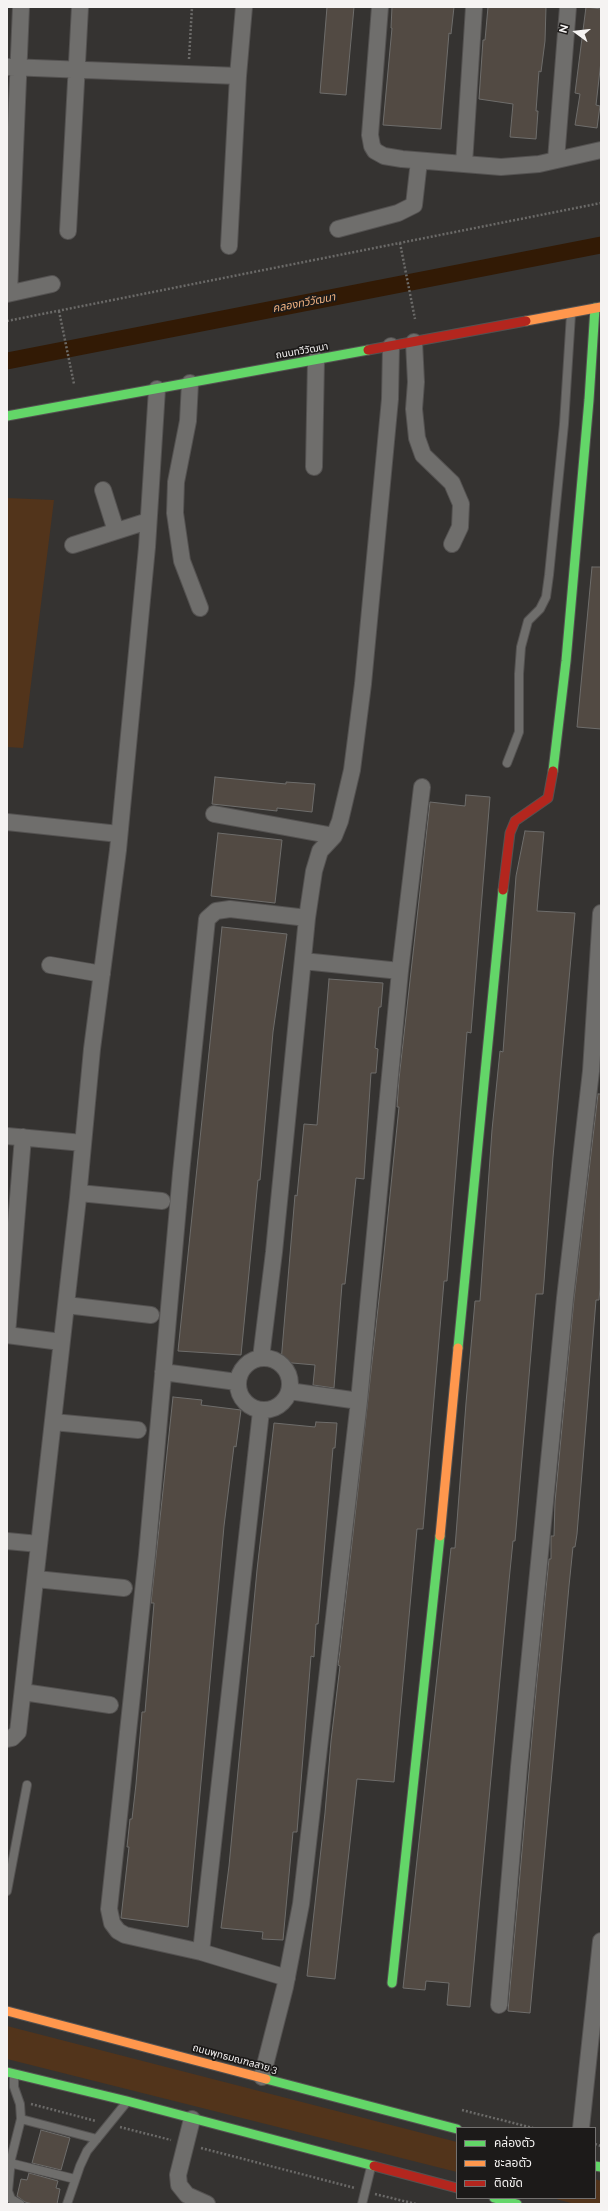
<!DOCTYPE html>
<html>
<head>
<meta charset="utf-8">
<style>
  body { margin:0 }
  #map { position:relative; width:608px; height:2211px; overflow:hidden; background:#353331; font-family:Raleway,"Noto Sans Thai",sans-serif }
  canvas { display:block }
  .frame { position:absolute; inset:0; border:8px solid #f5f3f2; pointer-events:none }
  .legend { position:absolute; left:456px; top:2127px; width:140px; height:72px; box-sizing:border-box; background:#1c1a19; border:1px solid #737170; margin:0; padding:5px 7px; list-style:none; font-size:12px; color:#f5f3f2 }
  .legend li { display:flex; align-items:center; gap:8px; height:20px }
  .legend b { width:20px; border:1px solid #737170 }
  .north { position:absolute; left:556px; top:12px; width:40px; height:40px; -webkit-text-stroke:3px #1c1a19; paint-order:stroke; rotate:285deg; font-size:11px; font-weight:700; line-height:16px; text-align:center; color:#f5f3f2 }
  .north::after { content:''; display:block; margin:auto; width:14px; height:18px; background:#f5f3f2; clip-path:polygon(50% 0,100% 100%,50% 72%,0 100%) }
</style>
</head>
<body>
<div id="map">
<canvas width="608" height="2211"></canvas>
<div class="frame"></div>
<ul class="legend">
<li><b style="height:5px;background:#63d668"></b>คล่องตัว</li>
<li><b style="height:5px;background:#ff974d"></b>ชะลอตัว</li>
<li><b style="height:5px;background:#b3261e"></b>ติดขัด</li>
</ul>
<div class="north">N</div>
</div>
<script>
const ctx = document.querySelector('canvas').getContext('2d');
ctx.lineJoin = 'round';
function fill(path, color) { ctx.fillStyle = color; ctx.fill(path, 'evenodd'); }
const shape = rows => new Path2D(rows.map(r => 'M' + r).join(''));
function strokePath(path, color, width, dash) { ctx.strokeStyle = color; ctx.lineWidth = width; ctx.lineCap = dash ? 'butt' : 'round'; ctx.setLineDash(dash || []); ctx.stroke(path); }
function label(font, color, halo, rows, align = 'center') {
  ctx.font = font + ' Raleway,"Noto Sans Thai",sans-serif'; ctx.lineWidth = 3.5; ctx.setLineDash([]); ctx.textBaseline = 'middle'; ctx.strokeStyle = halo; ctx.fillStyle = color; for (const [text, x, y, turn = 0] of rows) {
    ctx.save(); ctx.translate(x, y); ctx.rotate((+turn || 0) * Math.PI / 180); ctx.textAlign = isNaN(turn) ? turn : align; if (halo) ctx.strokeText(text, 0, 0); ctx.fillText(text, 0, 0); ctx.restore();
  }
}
const green = shape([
  [7,498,54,500,23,748,7,747],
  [7,2026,457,2142,457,2172,7,2059],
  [595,2179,601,2181,601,2204,575,2204,552,2198,595,2198]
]);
const canal = shape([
  [7,361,601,245]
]);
const building = shape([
  [327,7,354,7,346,95,320,93,327,7],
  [392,7,454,7,451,34,449,33,441,129,383,125,392,28,391,28,392,7],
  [488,7,546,7,545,41,541,72,539,71,536,111,538,111,536,139,510,137,513,104,479,99,483,40,485,40,488,7],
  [586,7,601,9,601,61,596,105,600,106,597,128,575,125,580,94,575,93,586,7],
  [592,567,601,567,601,729,577,727,592,567],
  [215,777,286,784,286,782,315,784,312,812,277,808,277,811,212,804,215,777],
  [466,795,490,797,471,1033,467,1032,447,1281,444,1281,423,1529,417,1529,394,1782,357,1779,335,1979,307,1976,325,1813,331,1741,340,1666,338,1665,340,1651,384,1254,399,1107,397,1107,399,1079,430,802,465,806,466,795],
  [525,831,544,832,537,911,575,913,553,1157,544,1282,543,1294,536,1294,515,1541,513,1541,509,1581,470,2007,447,2005,449,1983,426,1981,425,1990,403,1988,451,1548,455,1548,466,1403,475,1301,480,1301,492,1130,500,1051,503,1052,516,876,525,831],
  [218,833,282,840,275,903,211,896,218,833],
  [222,927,287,934,273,1032,260,1180,258,1180,241,1355,178,1351,222,927],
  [329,979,383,983,381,1007,379,1007,375,1048,378,1049,376,1073,371,1073,364,1179,356,1178,345,1284,342,1284,334,1388,313,1385,315,1365,281,1362,295,1195,297,1196,304,1124,317,1125,329,979],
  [598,1094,601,1094,600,1288,599,1300,596,1300,577,1534,575,1547,573,1547,569,1586,530,2013,508,2011,537,1680,549,1559,551,1559,551,1536,554,1536,555,1502,574,1299,598,1094],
  [173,1397,202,1400,201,1405,241,1410,236,1447,234,1446,224,1526,188,1927,121,1918,129,1847,127,1847,130,1819,132,1819,136,1784,142,1712,145,1712,154,1603,151,1603,173,1397],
  [316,1422,337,1423,335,1448,333,1448,318,1624,316,1624,314,1657,311,1656,297,1832,293,1832,283,1940,262,1939,263,1932,221,1928,229,1866,257,1570,274,1423,315,1427,316,1422],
  [41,2130,70,2138,61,2170,32,2163,41,2130],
  [29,2173,58,2181,56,2188,60,2189,57,2204,33,2204,25,2202,17,2196,21,2179,27,2180,29,2173]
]);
const path = shape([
  [189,59,192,7],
  [400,243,415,319],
  [59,311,74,384],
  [7,321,601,203],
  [31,2104,96,2121],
  [462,2110,533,2128],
  [120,2127,171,2140],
  [595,2144,601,2146],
  [201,2148,355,2188],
  [375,2194,416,2204]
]);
const lane = shape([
  [507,763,519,732,519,674,521,647,528,621,540,609,546,597,549,575,564,424,571,314],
  [7,1891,27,1785],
  [14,2075,14,2087,20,2104,21,2119,11,2159,8,2191,11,2199,20,2204],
  [21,2119,97,2139],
  [10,2163,75,2179],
  [67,2204,80,2166,87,2151,126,2103],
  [362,2204,371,2167]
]);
const street = shape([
  [380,7,370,135,372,146,375,151,384,156,402,159,501,167,539,164,601,150],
  [9,67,238,76],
  [556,160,568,7],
  [464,164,474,7],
  [338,229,398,213,414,205,419,161],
  [68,231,80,7],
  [229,246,238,76,244,7],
  [9,293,21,7],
  [7,294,52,284],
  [414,342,416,382,414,409,417,438,423,455,452,483,461,504,460,527,452,544],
  [190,383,188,421,176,482,175,513,182,561,200,608],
  [314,467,316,360],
  [103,490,116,531],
  [73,545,148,521],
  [214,814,334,836],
  [7,822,119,834],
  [303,961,400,971],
  [50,965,102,974],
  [7,1136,83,1143],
  [79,1193,162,1201],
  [66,1305,151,1315],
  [7,1334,23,1137],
  [7,1335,61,1342],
  '238 1384a26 26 0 1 1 52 0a26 26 0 1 1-52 0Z',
  [261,1358,274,1252,307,918,314,871,320,851,334,836,340,821,352,770,363,684,390,399,391,346],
  [163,1372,237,1382],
  [289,1391,359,1401],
  [53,1422,138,1430],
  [7,1541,39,1544],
  [36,1579,124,1588],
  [23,1692,110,1705],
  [7,1739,12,1738,18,1732,78,1198,92,1049,118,850,147,547,157,389],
  [201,1952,261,1411],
  [287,1978,201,1952,125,1935,118,1931,112,1923,109,1909,147,1555,181,1173,207,919,216,911,230,909,307,918],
  [499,2005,519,1767,565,1298,591,1071,601,913],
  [262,2077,285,1987,301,1904,359,1401,400,971,422,787],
  [192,2119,178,2175,179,2185,187,2195,207,2204],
  [581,2128,601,1941]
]);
const fast = shape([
  [7,416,368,350],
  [553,771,566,661,589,400,595,308],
  [458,1348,503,890],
  [392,1983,440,1536],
  [7,2072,127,2101,374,2166],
  [266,2079,457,2129],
  [595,2166,601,2167],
  [494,2198,517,2204]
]);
const slow = shape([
  [526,321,601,307],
  [440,1536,458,1348],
  [7,2011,266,2079]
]);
const jam = shape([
  [368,350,526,321],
  [503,890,510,833,515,821,548,798,553,771],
  [374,2166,457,2188]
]);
const streetNames = [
  ["ถนนทวีวัฒนา",302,351,-10],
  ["ถนนพุทธมณฑลสาย 3",235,2059,15]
];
const waterNames = [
  ["คลองทวีวัฒนา",304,303,-11]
];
fill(green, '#52341b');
strokePath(canal, '#321a05', 17);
fill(building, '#524a43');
strokePath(building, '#6e6d6b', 1);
strokePath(lane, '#545251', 10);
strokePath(street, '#545251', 18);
strokePath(fast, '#545251', 11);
strokePath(slow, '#545251', 11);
strokePath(jam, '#545251', 11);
strokePath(path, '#6b6a68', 2.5, [2, 2]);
strokePath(lane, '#6f6e6c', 8);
strokePath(street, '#6f6e6c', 16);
strokePath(fast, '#63d668', 9);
strokePath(slow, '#ff974d', 9);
strokePath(jam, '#b3261e', 9);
label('10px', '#f5f3f2', '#1c1a19', streetNames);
label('italic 11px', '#f3b381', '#1c1a19', waterNames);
</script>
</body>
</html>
